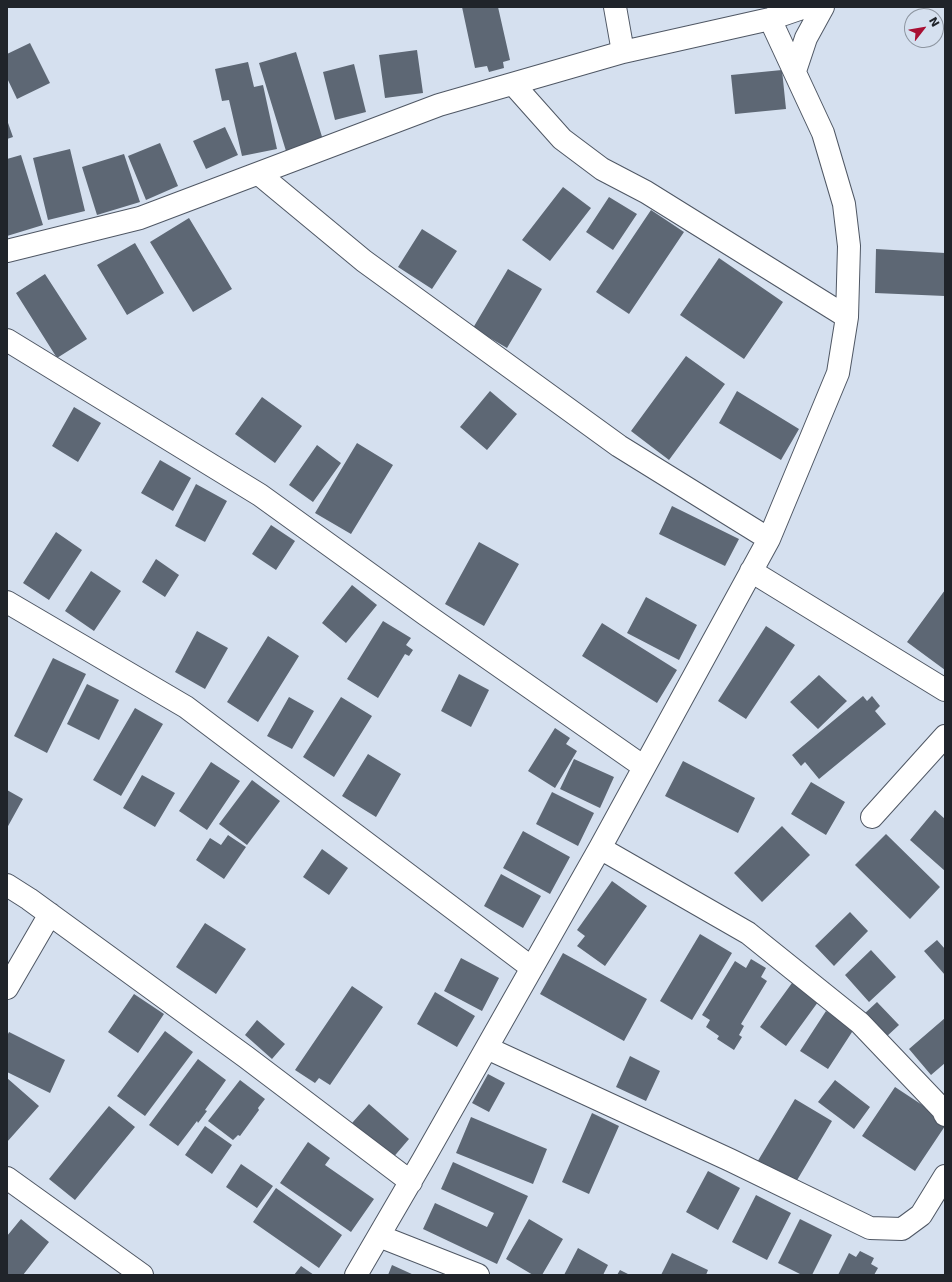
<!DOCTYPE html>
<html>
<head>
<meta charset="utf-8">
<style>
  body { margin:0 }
  #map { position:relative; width:952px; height:1282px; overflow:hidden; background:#d5e0ef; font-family:"DejaVu Sans",sans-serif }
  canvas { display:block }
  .frame { position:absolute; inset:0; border:8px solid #20242a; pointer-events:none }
  .north { position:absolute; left:904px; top:8px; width:40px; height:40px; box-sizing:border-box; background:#d5e0ef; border:1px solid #8d95a0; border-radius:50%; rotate:59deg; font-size:11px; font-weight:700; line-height:16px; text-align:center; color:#20242a }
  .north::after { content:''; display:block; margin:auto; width:14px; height:18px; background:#a80f33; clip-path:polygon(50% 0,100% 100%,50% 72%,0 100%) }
</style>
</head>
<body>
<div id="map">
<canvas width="952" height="1282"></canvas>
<div class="frame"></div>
<div class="north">N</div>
</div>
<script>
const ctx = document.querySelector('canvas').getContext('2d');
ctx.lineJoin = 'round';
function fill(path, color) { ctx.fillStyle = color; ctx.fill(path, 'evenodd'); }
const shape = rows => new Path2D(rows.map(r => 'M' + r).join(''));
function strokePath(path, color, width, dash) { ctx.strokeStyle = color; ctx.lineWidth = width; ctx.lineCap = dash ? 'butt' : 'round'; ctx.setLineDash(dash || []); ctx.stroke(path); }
const building = shape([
  [462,7,498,7,510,60,503,62,504,68,489,72,487,66,475,68],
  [30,43,50,83,17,99,7,78,7,54],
  [417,50,423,93,385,98,379,55],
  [296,52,323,140,286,151,259,63],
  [248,62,254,87,263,85,277,149,242,156,229,100,222,101,215,69],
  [354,64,366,112,335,120,323,72],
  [782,70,786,109,735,114,731,75],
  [7,120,13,137,7,139],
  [225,127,238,155,206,169,193,141],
  [160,143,178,186,146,200,128,156],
  [70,149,85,211,48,220,33,158],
  [124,154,140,202,97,215,82,167],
  [21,155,43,225,7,236,7,159],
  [563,187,591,208,550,261,522,240],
  [609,197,637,214,613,250,586,232],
  [651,210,684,232,629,314,596,292],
  [189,218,232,289,193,312,150,242],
  [422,229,457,251,432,289,398,267],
  [135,243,164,293,127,315,97,265],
  [876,249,945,253,945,296,875,293],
  [719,258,783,302,744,359,680,315],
  [508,269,542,289,507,348,473,328],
  [45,274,87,339,57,358,16,293],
  [686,356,725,384,669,460,631,431],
  [490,391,517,414,487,450,460,427],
  [737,391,799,429,781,460,719,423],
  [262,397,302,426,275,463,235,434],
  [74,407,101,423,78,462,52,446],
  [357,443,393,465,351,534,315,513],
  [317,445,341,463,313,502,289,485],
  [160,460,191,478,173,511,141,493],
  [196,484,227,501,205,542,175,526],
  [672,506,739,539,725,566,659,534],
  [271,525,295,541,276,570,252,554],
  [56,532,82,550,49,600,23,583],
  [479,542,519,564,484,626,445,604],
  [156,559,179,575,165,597,142,582],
  [91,571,121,591,94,631,65,611],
  [352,585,377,605,346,643,322,623],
  [945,590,945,670,907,642],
  [646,597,697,625,679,660,627,633],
  [383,621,411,638,406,645,413,650,409,656,405,654,378,698,347,679],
  [602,623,677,670,657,703,582,656],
  [766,626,795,645,746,719,718,701],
  [197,631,228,648,205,689,175,672],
  [268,636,299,656,258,722,227,702],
  [53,658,86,674,47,753,14,736],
  [459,674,489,690,471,727,441,711],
  [819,675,847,701,818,729,790,702],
  [87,684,119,700,99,740,67,724],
  [863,696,867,701,872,696,880,706,875,711,886,724,819,779,805,762,801,766,792,755],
  [289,697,314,711,292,749,267,736],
  [341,697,372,716,334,777,303,757],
  [135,708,163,724,121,796,93,780],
  [555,728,570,738,566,744,577,751,555,788,528,771],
  [368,754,401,774,376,817,342,796],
  [574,759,614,777,600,808,560,789],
  [683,761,755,798,738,833,665,796],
  [211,762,240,781,207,830,179,811],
  [142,775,175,793,155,827,123,808],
  [252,780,280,801,247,845,219,824],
  [811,782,845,802,826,835,791,814],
  [7,790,23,799,7,828],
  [552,792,594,813,578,846,536,824],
  [935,810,945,819,945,871,910,840],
  [782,826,810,855,762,902,734,873],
  [523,831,570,857,550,894,503,868],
  [886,834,940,887,910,919,855,865],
  [228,835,246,847,224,879,196,860,210,838,221,845],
  [322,849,348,868,329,895,303,877],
  [501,874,541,896,523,928,484,906],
  [612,881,647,906,605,966,577,946,585,936,577,930],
  [850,912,868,931,834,966,815,946],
  [205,923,246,949,216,994,176,967],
  [700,934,732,953,692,1020,660,1001],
  [937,940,945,949,945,975,924,951],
  [871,950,896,977,869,1002,845,975],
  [563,953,647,999,624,1041,540,994],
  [461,958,499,978,482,1011,444,991],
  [751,959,766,968,761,977,767,981,741,1024,744,1026,739,1035,742,1037,734,1050,717,1039,719,1036,706,1027,710,1020,702,1015,735,961,746,968],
  [792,983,818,1002,786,1046,760,1027],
  [352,986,383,1007,330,1085,319,1078,315,1083,295,1070],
  [435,992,475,1016,457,1047,417,1024],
  [134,994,164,1014,138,1053,108,1032],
  [877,1002,899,1025,885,1038,864,1014],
  [826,1011,854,1029,828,1069,800,1051],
  [945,1018,945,1063,931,1075,909,1049],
  [257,1020,285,1044,272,1059,245,1035],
  [165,1031,193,1052,145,1116,117,1096],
  [9,1032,65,1060,50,1093,7,1072,7,1036],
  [630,1056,660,1071,646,1101,616,1087],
  [198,1059,226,1080,205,1110,207,1111,198,1123,197,1121,178,1146,149,1125],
  [488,1074,505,1083,489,1112,472,1103],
  [7,1078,39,1106,7,1142],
  [240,1080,265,1099,258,1108,259,1110,240,1136,238,1135,233,1140,208,1121],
  [835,1080,870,1107,854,1129,818,1102],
  [895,1087,945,1120,945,1126,915,1171,862,1136],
  [795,1099,832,1121,793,1187,756,1164],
  [369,1104,409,1139,385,1167,344,1132],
  [109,1106,135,1127,75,1200,49,1179],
  [592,1113,619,1126,589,1194,562,1182],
  [471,1117,547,1149,533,1184,456,1153],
  [205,1126,232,1145,212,1174,185,1155],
  [308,1142,330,1158,325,1165,374,1199,351,1232,280,1183],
  [453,1162,528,1196,497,1264,423,1229,435,1203,487,1227,494,1213,441,1189],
  [241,1164,273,1186,257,1208,226,1187],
  [708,1171,740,1188,718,1230,686,1212],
  [276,1188,342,1235,319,1268,253,1222],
  [756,1195,791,1213,767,1260,732,1242],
  [21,1219,49,1242,23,1275,7,1275,7,1236],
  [529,1219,563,1239,542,1275,533,1275,506,1259],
  [800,1219,832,1235,812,1275,802,1275,778,1263],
  [578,1248,608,1265,603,1275,564,1275],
  [860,1251,874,1258,871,1264,878,1268,874,1275,838,1275,849,1253,856,1257],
  [672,1253,708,1270,706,1275,661,1275],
  [392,1265,414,1275,388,1275],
  [301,1266,314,1275,294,1275],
  [620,1270,630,1275,617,1275]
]);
const street = shape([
  [615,7,623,52],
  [795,71,806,38,823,7],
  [513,84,562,139,602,169,646,192,847,317],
  [259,174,364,261,619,446,769,539],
  [7,251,140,218,439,105,623,52,770,19,805,7],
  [7,340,260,495,425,614,644,767],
  [751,571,945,690],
  [7,602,186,707,532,968],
  [872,817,945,736],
  [600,848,748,933,860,1023,943,1110,945,1115],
  [7,885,29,899,246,1057,411,1182],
  [7,988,50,914],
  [487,1048,730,1160,870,1228,902,1229,921,1215,945,1176],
  [7,1178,142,1275],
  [379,1236,478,1275],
  [356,1275,423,1160,600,848,769,539,838,373,847,317,849,246,844,204,823,133,770,19]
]);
fill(building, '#5d6774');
strokePath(street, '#4f5764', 24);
strokePath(street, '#fff', 22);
</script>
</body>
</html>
